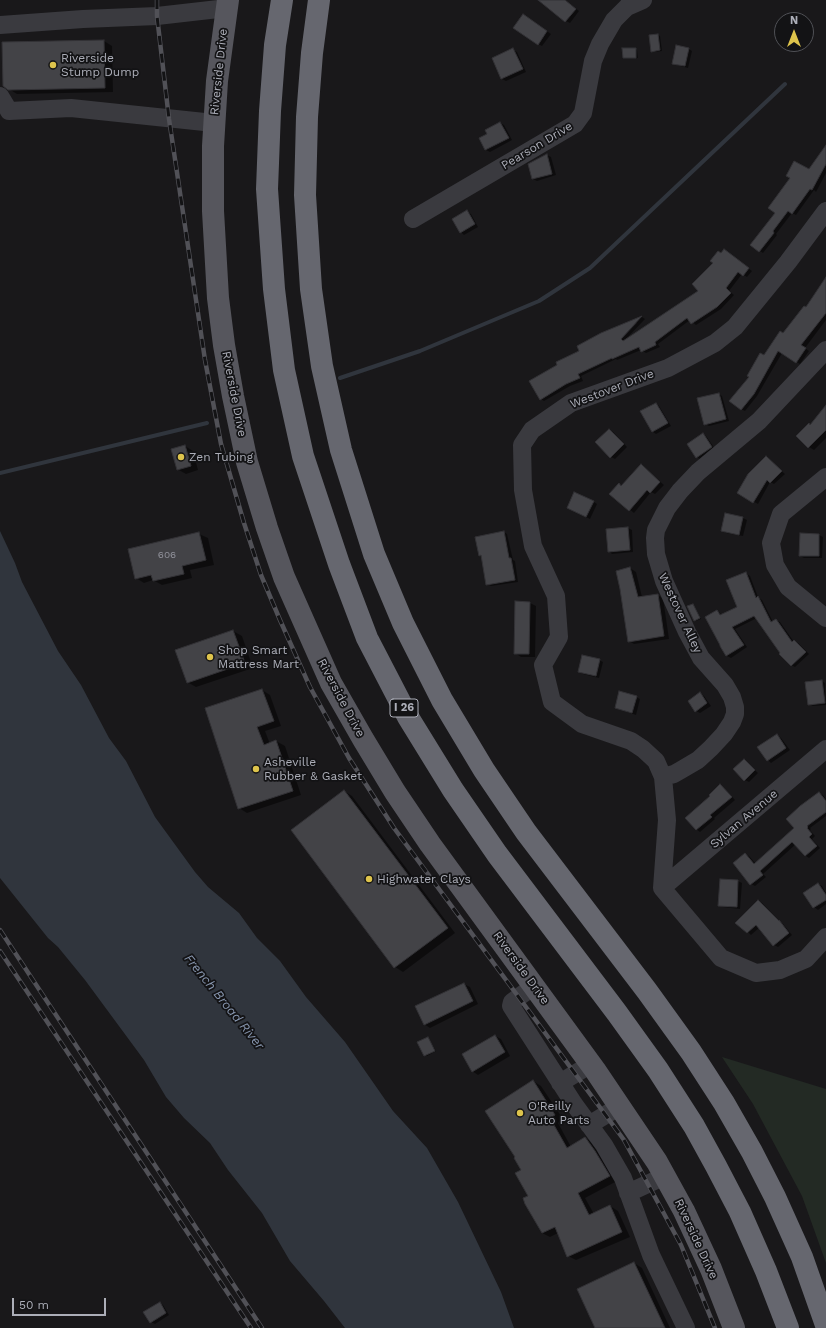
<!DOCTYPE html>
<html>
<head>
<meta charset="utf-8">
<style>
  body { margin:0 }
  #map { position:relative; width:826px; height:1328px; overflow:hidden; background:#19181a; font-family:"Work Sans",sans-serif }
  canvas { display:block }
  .north { position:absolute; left:774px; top:12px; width:40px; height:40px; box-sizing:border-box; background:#131315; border:1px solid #505156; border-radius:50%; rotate:0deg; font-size:11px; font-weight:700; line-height:16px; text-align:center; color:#acaeb8 }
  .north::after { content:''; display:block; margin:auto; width:14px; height:18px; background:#dec44c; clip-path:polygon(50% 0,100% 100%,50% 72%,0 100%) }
  .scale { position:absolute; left:12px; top:1298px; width:94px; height:18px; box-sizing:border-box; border:2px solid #acaeb8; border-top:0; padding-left:5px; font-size:12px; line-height:14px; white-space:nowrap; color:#acaeb8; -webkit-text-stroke:3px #131315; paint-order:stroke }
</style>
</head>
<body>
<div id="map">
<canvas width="826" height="1328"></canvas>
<div class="north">N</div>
<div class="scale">50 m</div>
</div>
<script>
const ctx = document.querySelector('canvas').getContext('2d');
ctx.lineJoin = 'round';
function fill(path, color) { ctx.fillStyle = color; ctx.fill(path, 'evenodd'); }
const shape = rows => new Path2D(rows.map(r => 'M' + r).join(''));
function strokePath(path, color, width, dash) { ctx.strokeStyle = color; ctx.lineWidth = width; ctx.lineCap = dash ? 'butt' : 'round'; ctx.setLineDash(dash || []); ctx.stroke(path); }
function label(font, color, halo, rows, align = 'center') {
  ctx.font = font + ' "Work Sans",sans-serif'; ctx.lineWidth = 3.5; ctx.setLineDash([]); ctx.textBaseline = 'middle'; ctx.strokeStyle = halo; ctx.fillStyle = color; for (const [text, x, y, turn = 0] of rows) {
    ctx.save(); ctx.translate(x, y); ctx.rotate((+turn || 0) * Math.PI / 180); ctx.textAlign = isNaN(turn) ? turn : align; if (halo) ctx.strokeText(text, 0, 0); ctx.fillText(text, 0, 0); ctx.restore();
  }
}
const green = shape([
  [722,1057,826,1089,826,1263,802,1196,753,1104]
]);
const water = shape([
  [0,531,15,563,22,582,58,651,81,685,109,738,126,761,155,817,195,872,208,887,239,913,257,938,280,961,306,997,345,1042,393,1111,427,1148,458,1202,501,1292,514,1328,345,1328,324,1301,290,1261,262,1213,228,1170,210,1143,184,1118,166,1097,144,1060,85,980,58,947,48,938,0,878]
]);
const shadow = shape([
  [549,0,565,0,579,11,570,23,566,21],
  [527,17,551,34,542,46,538,44],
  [658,35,660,36,662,51,654,52,652,51],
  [104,41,112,46,113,92,17,94,4,86],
  [636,49,637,50,638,58,624,58],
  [689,49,692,51,688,68,677,65,673,63],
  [513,50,517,52,526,72,506,81,502,79,493,59],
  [500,123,504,125,512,140,490,152,486,150,480,139,489,134],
  [826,146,826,173,816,192,814,190,796,215,792,213,776,234,777,235,763,253,760,251,810,171],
  [547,155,551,157,556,175,537,181,533,179],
  [467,212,471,214,478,227,464,235,461,232],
  [728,253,752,271,747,277,742,274,729,291,734,295,721,309,696,325,690,320,658,344,660,347,646,353,641,350,617,360,616,359,581,376,583,381,570,386,544,401,541,399,581,352,602,334,642,317,645,319,626,339,700,291,721,254],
  [634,323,637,323,618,343,617,342],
  [826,279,826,320,805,348,809,351,800,364,782,353,757,396,745,411,741,409,750,376,764,356,806,308],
  [719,394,722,396,729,421,709,426,705,424],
  [656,404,659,406,671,426,656,434,653,432],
  [826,407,826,438,814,450,809,447,798,436,811,426],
  [609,430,613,432,627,447,615,459,611,457],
  [703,434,706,436,715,449,701,460,697,457],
  [185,446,193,451,198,470,186,474,177,469],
  [766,457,785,474,774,484,770,482,758,504,738,493],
  [641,465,664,485,655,494,651,492,634,513,611,494,619,484,622,486],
  [594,502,597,504,590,519,572,510],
  [726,514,743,518,747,520,743,536,726,533,722,530],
  [628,528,632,530,633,552,612,554,609,551],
  [504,532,507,534,513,560,515,561,518,582,491,586,487,584,482,556,480,555],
  [199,534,208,538,214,565,190,570,192,578,162,585,153,580,144,583,136,578],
  [819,535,823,537,822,558,804,558,800,556],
  [630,568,636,572,642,597,657,595,663,598,669,639,634,644,629,641],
  [746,573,750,576,758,597,762,600,773,622,776,620,780,622,794,642,798,643,809,654,795,667,791,665,781,653,757,618,735,629,747,647,731,658,727,656,721,646,717,611,722,615,738,608],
  [530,603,536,606,535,657,521,657,515,653],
  [693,605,694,606,701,619,696,621,694,620],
  [233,631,242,636,253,668,196,687,187,682,176,651],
  [599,660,603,662,599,678,583,674,579,672],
  [822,681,825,683,826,705,813,706,809,704],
  [262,690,270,695,281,726,265,731,270,744,276,741,285,746,301,795,247,813,239,808],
  [700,693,704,696,711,706,700,713,696,711],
  [636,697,640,699,636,715,616,708],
  [777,735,781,738,790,750,771,763,768,760],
  [744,760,758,773,749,782,745,780],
  [721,786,724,788,735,800,714,818,715,819,700,832,696,829,712,796],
  [344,791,352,796,455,933,403,972,395,967,292,830],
  [819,793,823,795,826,799,826,816,810,828,811,829,810,830,815,836,812,839,820,848,809,858,806,856,796,844,763,874,766,877,755,886,751,884,734,863,746,854,749,856,756,864,795,828],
  [721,880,738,881,742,883,740,909,723,907,719,905],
  [818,884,822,886,826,893,826,904,818,910,814,907],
  [758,901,762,903,780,922,783,924,792,935,778,947,774,945,760,927,751,935,748,932],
  [464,984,470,987,478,1004,430,1028,424,1024],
  [495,1036,501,1039,510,1056,478,1075,472,1071],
  [428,1038,436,1051,427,1056,425,1055],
  [533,1081,541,1086,563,1119,558,1123,571,1147,585,1138,593,1143,617,1181,585,1198,594,1214,610,1206,618,1211,630,1237,576,1260,568,1256,558,1233,550,1237,542,1233,529,1197,522,1170],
  [634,1263,642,1268,670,1328,596,1328],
  [160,1303,163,1305,169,1315,155,1324,151,1322]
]);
const stream = shape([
  [340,378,420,351,539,301,590,268,785,84],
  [0,473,207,423]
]);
const building = shape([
  [538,0,565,0,576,9,565,22,538,0],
  [523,14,547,31,538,45,513,28,523,14],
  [658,34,660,50,651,52,649,35,658,34],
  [104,40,105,88,8,90,3,86,2,42,104,40],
  [676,45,689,48,685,66,672,64,676,45],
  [513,48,523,69,501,79,492,58,513,48],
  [622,48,636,48,636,58,623,58,622,48],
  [500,122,509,138,485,150,479,138,487,134,485,130,500,122],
  [826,145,826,164,812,190,810,189,792,214,788,211,773,231,774,233,759,252,750,245,775,213,768,208,790,178,786,176,794,161,809,169,826,145],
  [547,154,552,174,532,179,528,164,547,154],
  [467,210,475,224,460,233,452,219,467,210],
  [724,249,749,268,743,276,738,272,726,288,731,293,717,307,691,324,687,318,655,342,656,345,641,352,639,347,612,359,612,358,578,374,580,378,566,384,540,400,529,381,557,365,556,362,579,351,577,346,601,333,642,316,621,339,623,341,698,291,692,284,713,263,710,261,718,251,721,253,724,249],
  [826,277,826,313,801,345,806,348,796,363,778,351,754,394,741,410,729,401,749,377,747,376,760,353,764,355,780,331,783,333,804,306,806,307,826,277],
  [719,393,726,419,704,425,697,398,719,393],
  [656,403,668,423,652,432,640,411,656,403],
  [826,405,826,430,808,448,796,436,809,423,810,425,826,405],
  [609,429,624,444,610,458,595,442,609,429],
  [703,433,712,447,696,458,687,444,703,433],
  [185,445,191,466,177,470,171,449,185,445],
  [766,456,782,471,770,483,767,480,753,503,737,493,748,474,766,456],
  [641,464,660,482,650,493,647,490,629,511,609,494,619,483,621,486,641,464],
  [574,492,594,501,586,517,567,508,574,492],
  [725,513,743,517,739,535,721,531,725,513],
  [628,527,630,550,608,552,606,529,628,527],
  [504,531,509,558,511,558,515,580,486,585,481,555,479,556,475,537,504,531],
  [199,532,206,560,182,566,184,574,153,581,151,575,135,579,128,549,199,532],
  [800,533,819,534,819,556,799,556,800,533],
  [630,567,638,597,658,594,664,636,628,642,620,589,616,571,630,567],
  [746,572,756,598,758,596,771,622,776,619,792,642,794,640,806,652,791,666,779,654,780,653,754,616,732,627,744,645,726,656,720,646,720,645,705,617,717,610,720,615,737,607,726,580,746,572],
  [515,601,530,602,529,654,514,654,515,601],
  [693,604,700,618,694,621,687,606,693,604],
  [233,630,245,663,187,683,175,650,233,630],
  [582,655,600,659,596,676,578,672,582,655],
  [822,680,825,703,808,705,805,682,822,680],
  [262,689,274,721,257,727,264,745,276,740,293,791,238,809,205,708,262,689],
  [619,691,637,696,632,713,615,708,619,691],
  [700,692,707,703,695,712,688,701,700,692],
  [777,734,786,748,767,761,757,747,777,734],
  [744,759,755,770,744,781,733,769,744,759],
  [720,784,732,797,710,815,712,817,696,830,685,818,710,796,709,795,720,784],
  [344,790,448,928,394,968,291,830,344,790],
  [819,792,826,801,826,812,807,826,808,827,807,828,812,834,809,837,817,846,805,856,792,842,760,871,763,875,750,885,733,863,745,853,754,864,794,828,786,819,800,806,819,792],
  [720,879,738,880,737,907,718,906,720,879],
  [818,883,826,895,826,900,813,908,803,893,818,883],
  [758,900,779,921,779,920,789,933,773,946,756,925,747,933,735,923,758,900],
  [464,983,473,1001,424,1025,415,1006,464,983],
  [495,1035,505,1052,472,1072,462,1054,495,1035],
  [428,1037,435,1051,424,1056,417,1042,428,1037],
  [533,1080,555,1115,550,1118,567,1148,585,1137,595,1151,610,1176,578,1193,589,1215,610,1205,622,1232,567,1257,555,1227,542,1233,525,1204,523,1198,528,1196,515,1173,521,1170,514,1158,515,1157,485,1111,533,1080],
  [634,1262,665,1328,595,1328,577,1289,634,1262],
  [160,1302,166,1313,150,1323,143,1312,160,1302]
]);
const minor = shape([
  [0,25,83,19,157,16,227,8],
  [0,96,9,111,71,108,214,123],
  [826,211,788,262,735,327,715,343,668,368,571,403,532,430,522,445,523,490,533,546,556,596,559,637,543,665,552,702,582,724,631,741,643,749,656,761,663,777,667,820,662,888,721,958,756,973,780,970,806,959,826,937],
  [413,219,575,124,583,113,593,61,600,44,614,20,627,7,643,0],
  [826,477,781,514,771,543,775,565,788,587,826,618],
  [663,777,674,774,681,770,698,760,711,748,724,734,732,722,735,714,735,707,732,697,725,685,701,658,687,632,664,581,656,554,655,538,656,530,667,508,680,491,698,472,759,421,826,350],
  [662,888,826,749],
  [534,986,512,1002,511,1006,574,1104,604,1145,623,1178,651,1255,686,1328],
  [560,1083,591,1064],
  [589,1125,620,1106],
  [628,1193,665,1176]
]);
const major = shape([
  [228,0,217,81,213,146,213,211,218,298,224,345,233,396,247,462,267,528,284,577,331,683,363,739,395,792,430,844,595,1070,657,1162,684,1211,711,1269,734,1328]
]);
const highway = shape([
  [282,0,275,45,270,111,267,189,274,289,284,370,303,456,339,564,367,638,408,717,453,790,497,854,617,1013,658,1070,694,1126,716,1166,740,1212,766,1271,788,1328],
  [319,0,312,53,307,117,305,195,311,289,322,366,341,450,374,554,403,623,442,700,484,770,526,832,647,991,691,1052,724,1103,752,1152,775,1197,802,1257,826,1325]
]);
const rail = shape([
  [157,0,157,16,169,119,205,360,221,444,244,523,261,575,280,620,310,687,349,758,394,828,624,1140,681,1245,715,1328],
  [0,930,262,1328],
  [0,951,251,1328]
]);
const markers = [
  [53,65,4,"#dec44c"],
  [181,457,4,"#dec44c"],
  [210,657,4,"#dec44c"],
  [256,769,4,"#dec44c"],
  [369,879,4,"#dec44c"],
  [520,1113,4,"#dec44c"]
];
const numberNames = [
  ["606",167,555]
];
const shields = [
  [404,708,28]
];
const shieldNames = [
  ["I 26",404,708]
];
const poiNames = [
  ["Riverside",61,58],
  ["Stump Dump",61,72],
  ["Zen Tubing",189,457],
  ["Shop Smart",218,650],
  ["Mattress Mart",218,664],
  ["Asheville",264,762],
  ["Rubber & Gasket",264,776],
  ["Highwater Clays",377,879],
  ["O'Reilly",528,1106],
  ["Auto Parts",528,1120]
];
const streetNames = [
  ["Riverside Drive",219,72,-84],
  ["Pearson Drive",537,146,-31],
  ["Westover Drive",612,389,-21],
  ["Riverside Drive",234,394,79],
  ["Westover Alley",680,613,65],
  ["Riverside Drive",341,698,62],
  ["Sylvan Avenue",744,819,-40],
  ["Riverside Drive",521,968,54],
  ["Riverside Drive",696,1239,65]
];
const waterNames = [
  ["French Broad River",224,1002,51]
];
fill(green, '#232a24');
fill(water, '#30353d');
fill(shadow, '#0007');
strokePath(stream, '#30353d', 4);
fill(building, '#434347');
strokePath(building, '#333236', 1);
strokePath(minor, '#3a3a3f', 18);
strokePath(major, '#56565d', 22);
strokePath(highway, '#66676f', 22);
strokePath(rail, '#515157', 4.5);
strokePath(rail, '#131315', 3, [9]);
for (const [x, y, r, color] of markers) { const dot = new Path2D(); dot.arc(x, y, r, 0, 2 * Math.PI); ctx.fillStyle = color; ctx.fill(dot); strokePath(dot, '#131315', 1.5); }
label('10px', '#92939c', null, numberNames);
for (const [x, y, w] of shields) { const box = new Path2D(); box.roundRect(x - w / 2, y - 9, w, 18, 3); ctx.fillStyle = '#131315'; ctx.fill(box); strokePath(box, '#acaeb8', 1); }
label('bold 11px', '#acaeb8', null, shieldNames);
label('12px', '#acaeb8', '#131315', poiNames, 'left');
label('12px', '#acaeb8', '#131315', streetNames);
label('italic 13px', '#8796af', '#131315', waterNames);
</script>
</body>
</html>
